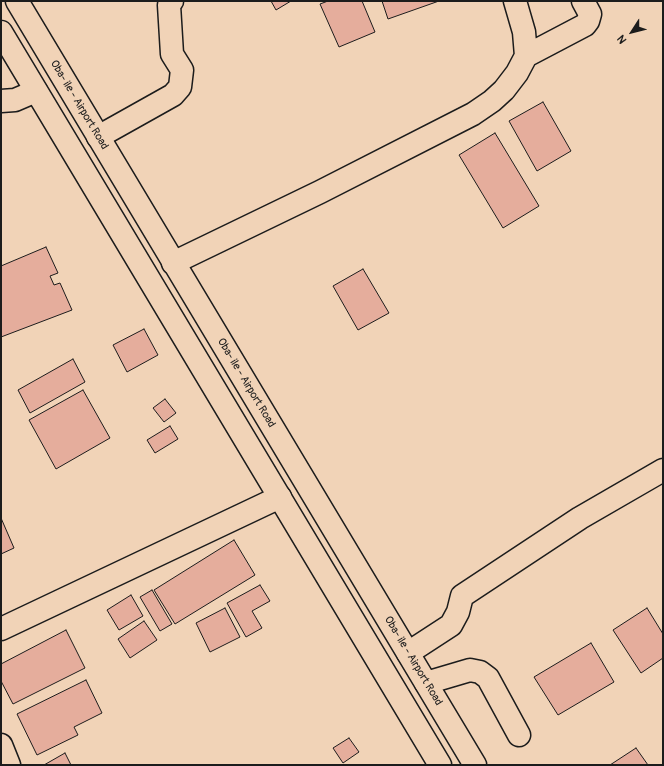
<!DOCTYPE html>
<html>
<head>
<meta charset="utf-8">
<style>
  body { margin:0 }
  #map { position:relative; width:664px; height:766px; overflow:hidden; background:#f1d3b7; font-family:Pangolin,sans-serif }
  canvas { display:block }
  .frame { position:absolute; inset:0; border:2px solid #1c1c1c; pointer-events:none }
  .north { position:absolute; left:612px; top:12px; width:40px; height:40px; -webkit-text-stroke:3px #f1d3b7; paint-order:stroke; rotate:234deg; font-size:11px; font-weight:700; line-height:16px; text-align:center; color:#1c1c1c }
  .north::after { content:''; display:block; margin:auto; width:14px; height:18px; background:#1c1c1c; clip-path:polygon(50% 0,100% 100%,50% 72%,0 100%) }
</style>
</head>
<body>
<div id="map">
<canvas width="664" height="766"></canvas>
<div class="frame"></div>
<div class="north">N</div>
</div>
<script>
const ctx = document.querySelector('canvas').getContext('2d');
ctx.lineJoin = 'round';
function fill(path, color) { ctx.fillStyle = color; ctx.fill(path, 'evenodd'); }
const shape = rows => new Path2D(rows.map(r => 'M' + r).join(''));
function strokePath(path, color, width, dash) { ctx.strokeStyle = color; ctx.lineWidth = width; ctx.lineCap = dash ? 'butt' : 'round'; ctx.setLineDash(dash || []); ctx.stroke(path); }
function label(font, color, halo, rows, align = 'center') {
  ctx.font = font + ' Pangolin,sans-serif'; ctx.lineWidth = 3; ctx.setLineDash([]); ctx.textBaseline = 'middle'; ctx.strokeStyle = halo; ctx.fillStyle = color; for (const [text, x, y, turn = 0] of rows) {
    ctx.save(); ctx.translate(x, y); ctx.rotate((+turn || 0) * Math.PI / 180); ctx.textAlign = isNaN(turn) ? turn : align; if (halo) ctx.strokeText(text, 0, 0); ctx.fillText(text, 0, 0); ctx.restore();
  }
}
const building = shape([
  [271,1,291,1,276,10,271,1],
  [328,1,362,1,375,32,339,47,320,4,328,1],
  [382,1,439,1,388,19,382,1],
  [543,102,571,151,537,171,509,121,543,102],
  [495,133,539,206,503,228,459,155,495,133],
  [46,247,58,273,50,276,54,285,60,283,72,310,1,337,1,266,46,247],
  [363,269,389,313,358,330,333,286,363,269],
  [144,329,158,355,127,372,113,345,144,329],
  [73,359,85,382,30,413,18,390,73,359],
  [83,390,110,438,56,469,29,420,83,390],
  [165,399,176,413,164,422,153,408,165,399],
  [170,426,178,439,155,453,147,440,170,426],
  [1,518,14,548,1,554,1,518],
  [234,540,255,575,175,624,154,590,234,540],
  [260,585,270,601,252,611,262,628,246,637,227,603,260,585],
  [152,590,172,624,160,631,140,597,152,590],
  [131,595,143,616,119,630,107,610,131,595],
  [225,608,240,637,210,652,196,623,225,608],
  [647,608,663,634,663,658,641,673,613,630,647,608],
  [144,621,157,640,130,658,118,639,144,621],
  [66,630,85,668,13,704,1,681,1,664,66,630],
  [591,643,614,682,558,715,534,677,591,643],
  [86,680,102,713,74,727,78,735,37,755,17,714,86,680],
  [349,738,359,752,343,763,333,748,349,738],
  [636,748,648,765,610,765,636,748],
  [65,753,71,765,44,765,65,753]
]);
const street = shape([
  [526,56,585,25,588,21,590,14,583,1],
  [1,101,15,100,36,91],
  [98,137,173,95,180,87,182,70,172,54,169,5,172,1],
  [173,263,320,192,473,114,492,101,504,90,517,73,526,56,524,32,515,1],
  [1,629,280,497],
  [408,653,451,625,458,612,462,596,580,518,663,470],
  [426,683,470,670,480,672,488,678,519,735],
  [1,745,9,765]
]);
const secondary = shape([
  [17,1,475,765],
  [1,32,440,765]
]);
const streetNames = [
  ["Oba- ile - Airport Road",79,105,59],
  ["Oba- ile - Airport Road",246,383,59],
  ["Oba- ile - Airport Road",413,661,59]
];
fill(building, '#e5ad9c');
strokePath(building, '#1c1c1c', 1);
strokePath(street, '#1c1c1c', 25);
strokePath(secondary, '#1c1c1c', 25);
strokePath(street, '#f1d3b7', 22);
strokePath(secondary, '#f1d3b7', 22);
label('11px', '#1c1c1c', '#f1d3b7', streetNames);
</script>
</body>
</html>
